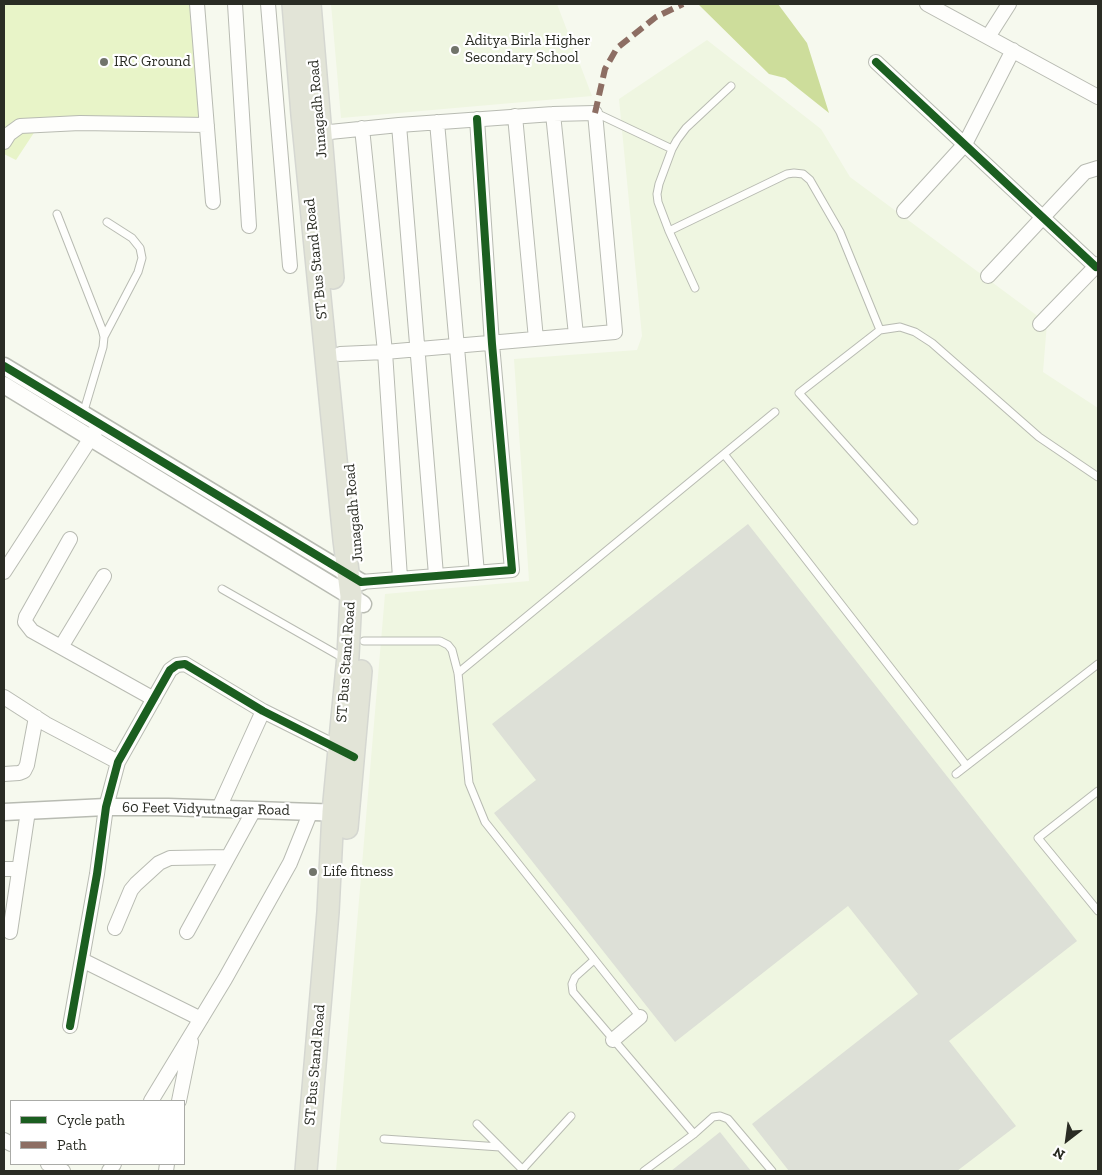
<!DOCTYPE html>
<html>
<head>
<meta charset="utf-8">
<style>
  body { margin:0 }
  #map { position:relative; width:1102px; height:1175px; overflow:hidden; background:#f6f9ee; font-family:"Zilla Slab",serif }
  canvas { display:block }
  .frame { position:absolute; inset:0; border:5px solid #2a2c24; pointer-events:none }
  .legend { position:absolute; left:10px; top:1100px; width:175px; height:65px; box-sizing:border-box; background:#fff; border:1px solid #aaaba7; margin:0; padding:6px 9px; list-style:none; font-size:15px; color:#2a2c24 }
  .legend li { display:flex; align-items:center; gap:10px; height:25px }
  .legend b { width:25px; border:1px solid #aaaba7 }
  .north { position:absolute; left:1042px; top:1115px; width:50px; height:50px; -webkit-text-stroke:4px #fff; paint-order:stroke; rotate:210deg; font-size:14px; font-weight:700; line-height:20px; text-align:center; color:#2a2c24 }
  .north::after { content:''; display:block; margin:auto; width:18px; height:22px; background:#2a2c24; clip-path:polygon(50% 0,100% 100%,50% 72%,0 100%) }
</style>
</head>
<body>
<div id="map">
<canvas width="1102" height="1175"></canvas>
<div class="frame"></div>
<ul class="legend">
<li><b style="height:6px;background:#1b5e20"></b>Cycle path</li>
<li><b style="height:6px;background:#8d6e63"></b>Path</li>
</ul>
<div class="north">N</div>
</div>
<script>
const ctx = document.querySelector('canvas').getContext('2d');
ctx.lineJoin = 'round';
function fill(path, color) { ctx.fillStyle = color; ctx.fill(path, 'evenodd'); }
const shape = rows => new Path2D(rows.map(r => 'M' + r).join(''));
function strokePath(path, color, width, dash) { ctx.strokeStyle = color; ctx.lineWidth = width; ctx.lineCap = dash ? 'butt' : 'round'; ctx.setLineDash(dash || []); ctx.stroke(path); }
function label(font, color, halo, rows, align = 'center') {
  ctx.font = font + ' "Zilla Slab",serif'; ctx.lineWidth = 4.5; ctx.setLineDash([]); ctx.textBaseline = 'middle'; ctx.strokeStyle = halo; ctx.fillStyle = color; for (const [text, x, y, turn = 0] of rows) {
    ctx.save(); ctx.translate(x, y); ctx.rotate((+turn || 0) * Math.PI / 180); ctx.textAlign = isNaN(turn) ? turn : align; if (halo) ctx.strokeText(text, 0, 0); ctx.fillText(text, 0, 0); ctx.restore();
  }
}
const built = shape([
  [331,4,557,4,592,96,341,118],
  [707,40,821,129,850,177,1047,323,1043,372,1098,408,1098,1171,336,1171,385,594,529,581,514,359,637,350,642,336,619,99]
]);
const green = shape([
  [4,4,200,4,209,120,41,122,16,160,4,154]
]);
const water = shape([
  [698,4,778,4,807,43,829,113,785,78,769,74]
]);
const building = shape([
  [748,524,1077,941,949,1041,1016,1126,957,1171,789,1171,752,1124,918,994,848,906,675,1042,494,813,536,780,492,724],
  [720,1132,751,1171,671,1171]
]);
const service = shape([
  [596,113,672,149],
  [57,214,102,329,104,337,103,347,83,414],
  [669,231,787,174,794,173,803,174,810,180,840,232,880,330],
  [695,288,669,231,658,202,657,194,659,184,672,149,677,140,686,128,731,86],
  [104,337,138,272,142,258,140,248,132,238,107,222],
  [724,454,966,765],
  [914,521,799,393,880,330,900,327,915,332,932,343,1039,437,1098,477],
  [222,589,345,659],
  [364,641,440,641,448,645,452,650,458,673,469,783,485,822,640,1017],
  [458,673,775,412],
  [956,774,1098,664],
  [1098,791,1038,838,1098,911],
  [594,960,575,977,572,984,573,992,694,1134],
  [477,1124,524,1171],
  [384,1139,500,1147],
  [521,1171,571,1116],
  [644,1171,694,1134,713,1117,720,1116,728,1119,772,1171]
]);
const minor = shape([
  [197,4,213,202],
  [235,4,249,226],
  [268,4,290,266],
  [927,4,1098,97],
  [988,37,1009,4],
  [876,62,1096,267],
  [553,114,576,335],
  [515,116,536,339],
  [437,122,477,573],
  [399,125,436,575],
  [362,128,385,352,400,578],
  [320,133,399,125,553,114,595,113,615,332,385,352,340,354],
  [4,142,9,134,20,126,80,123,207,125],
  [904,211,965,144,1013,50],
  [988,276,1085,172,1098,168],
  [1040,324,1098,264],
  [70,539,26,617,25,622,32,631,154,699],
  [4,572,96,430],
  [361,582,512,570,492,344,477,119],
  [61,647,104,576],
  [4,697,46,724,118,762],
  [4,774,19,773,24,771,27,765,36,717],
  [219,808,263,711],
  [4,869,19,869],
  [115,928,131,890,136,884,159,863,170,858,227,857],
  [10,932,28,811],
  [187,932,254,810],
  [82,960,201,1019],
  [70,1026,97,874,106,807,118,762,170,670,177,665,185,664,263,711,345,752],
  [613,1040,640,1017],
  [151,1101,225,979,290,863,311,811],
  [179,1101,191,1042],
  [4,1140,11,1144],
  [48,1164,63,1171],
  [109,1171,114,1164],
  [166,1171,167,1164]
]);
const tertiary = shape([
  [4,366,361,582],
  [4,385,363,604],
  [4,812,106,807,168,807,343,813]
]);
const primary = shape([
  [293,4,302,115,344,540,351,596,348,656,333,812,328,912,306,1171],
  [310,4,333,278],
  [347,828,361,671]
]);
const quiet = shape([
  [595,113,605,69,617,48,656,17,683,4]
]);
const cycleway = shape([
  [876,62,1096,267],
  [4,366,361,582,512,570,492,344,477,119],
  [70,1026,97,874,106,807,118,762,170,670,177,665,185,664,263,711,354,757]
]);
const markers = [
  [455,50,5,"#71746b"],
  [104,62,5,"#71746b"],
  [313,872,5,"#71746b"]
];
const poiNames = [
  ["Aditya Birla Higher",465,41],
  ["Secondary School",465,58],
  ["IRC Ground",114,62],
  ["Life fitness",323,872]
];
const streetNames = [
  ["Junagadh Road",318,109,-95],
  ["ST Bus Stand Road",316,259,-96],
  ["Junagadh Road",354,513,-95],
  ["ST Bus Stand Road",346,662,-86],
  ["60 Feet Vidyutnagar Road",206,809,1],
  ["ST Bus Stand Road",315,1065,-85]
];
fill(built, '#eff6e1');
fill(green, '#e8f4c8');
fill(water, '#cddd9b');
fill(building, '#dde0d7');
strokePath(service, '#b8bbb2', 9);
strokePath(minor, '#b8bbb2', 16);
strokePath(tertiary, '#b8bbb2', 19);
strokePath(primary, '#d5d7d1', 24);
strokePath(service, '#fefefc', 7);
strokePath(minor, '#fefefc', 14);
strokePath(tertiary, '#fefefc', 16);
strokePath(primary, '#e2e4d7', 21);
strokePath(quiet, '#8d6e63', 6, [12, 6]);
strokePath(cycleway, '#1b5e20', 8);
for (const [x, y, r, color] of markers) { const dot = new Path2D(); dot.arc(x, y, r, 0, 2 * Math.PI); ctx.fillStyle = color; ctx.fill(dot); strokePath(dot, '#fff', 2); }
label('15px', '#2a2c24', '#fff', poiNames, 'left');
label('15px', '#2a2c24', '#fff', streetNames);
</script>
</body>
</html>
